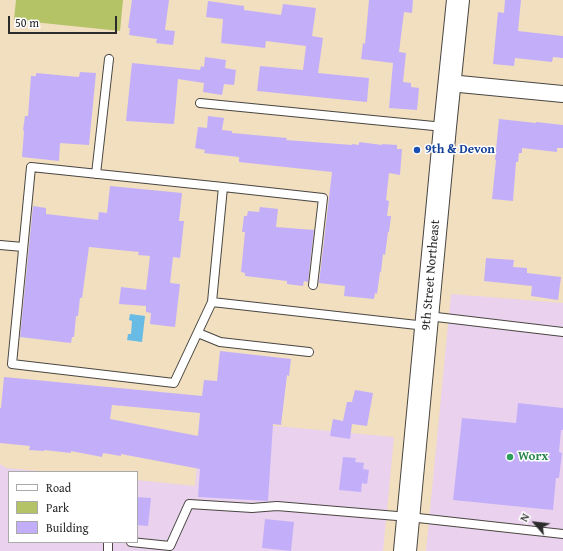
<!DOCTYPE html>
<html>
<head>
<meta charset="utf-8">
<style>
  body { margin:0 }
  #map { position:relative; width:563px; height:551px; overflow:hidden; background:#f1dfc0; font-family:"Gentium Book Plus",serif }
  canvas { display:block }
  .legend { position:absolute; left:8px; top:471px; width:130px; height:72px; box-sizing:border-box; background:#fff; border:1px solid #aaa; margin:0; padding:5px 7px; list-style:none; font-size:12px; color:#2b2b2b }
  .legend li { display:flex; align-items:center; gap:8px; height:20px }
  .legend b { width:20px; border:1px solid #aaa }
  .north { position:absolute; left:515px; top:503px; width:40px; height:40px; -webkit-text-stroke:3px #fff; paint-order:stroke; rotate:298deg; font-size:11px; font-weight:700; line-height:16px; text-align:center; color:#2b2b2b }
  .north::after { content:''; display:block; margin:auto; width:14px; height:18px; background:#2b2b2b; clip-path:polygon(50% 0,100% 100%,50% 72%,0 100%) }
  .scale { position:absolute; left:8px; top:16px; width:109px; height:18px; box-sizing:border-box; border:2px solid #2b2b2b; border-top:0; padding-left:5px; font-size:12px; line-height:14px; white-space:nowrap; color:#2b2b2b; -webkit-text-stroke:3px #fff; paint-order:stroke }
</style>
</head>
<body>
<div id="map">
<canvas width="563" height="551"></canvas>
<ul class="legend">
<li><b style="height:5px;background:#fff"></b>Road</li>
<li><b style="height:11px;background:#b4c366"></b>Park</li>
<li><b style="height:11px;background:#c3aff9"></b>Building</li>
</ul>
<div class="north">N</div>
<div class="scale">50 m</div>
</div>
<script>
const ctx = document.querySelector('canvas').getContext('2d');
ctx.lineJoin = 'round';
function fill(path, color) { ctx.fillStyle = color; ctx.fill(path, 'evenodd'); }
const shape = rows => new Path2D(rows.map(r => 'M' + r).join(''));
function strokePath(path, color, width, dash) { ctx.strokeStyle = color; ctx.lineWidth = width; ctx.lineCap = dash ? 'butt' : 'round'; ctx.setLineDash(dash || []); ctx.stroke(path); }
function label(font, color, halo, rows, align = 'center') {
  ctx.font = font + ' "Gentium Book Plus",serif'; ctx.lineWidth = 3; ctx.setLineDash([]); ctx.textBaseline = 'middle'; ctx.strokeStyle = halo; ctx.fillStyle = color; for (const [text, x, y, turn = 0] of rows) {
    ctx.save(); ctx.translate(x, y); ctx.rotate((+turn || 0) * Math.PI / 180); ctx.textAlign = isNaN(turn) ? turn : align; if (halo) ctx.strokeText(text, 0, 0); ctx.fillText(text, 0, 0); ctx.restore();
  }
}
const built = shape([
  [451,294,563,303,563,551,426,551],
  [201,419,394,437,383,551,0,551,0,464,6,468,50,472,9,472,9,542,137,542,137,480,195,486]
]);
const green = shape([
  [16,0,123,0,120,31,14,20]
]);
const water = shape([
  [130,314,145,316,142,342,127,340,128,334,131,334,132,321,129,320]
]);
const building = shape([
  [132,0,169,0,165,30,175,31,173,45,156,43,157,39,129,35,130,28,128,28],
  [369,0,413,0,412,13,404,12,399,52,406,53,403,82,411,83,411,87,419,88,417,110,389,108,393,63,361,59,363,43,365,44],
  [505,0,521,0,518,31,563,36,563,58,553,57,552,62,515,58,514,66,493,64,498,12,504,13],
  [208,1,244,6,244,10,281,15,283,4,316,8,312,36,323,38,318,73,369,78,367,102,257,91,260,66,303,70,306,46,266,41,265,48,221,43,223,19,206,17],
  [205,57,226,60,225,68,236,70,234,85,224,84,222,95,203,92,204,83,178,79,176,102,174,124,126,121,132,63,200,70,201,66,204,67],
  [80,72,96,73,89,145,60,143,59,161,22,157,24,131,23,130,25,116,28,116,31,76,36,76,36,73,79,77],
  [208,116,224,118,222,130,232,131,232,133,287,138,286,140,326,143,352,145,352,144,359,145,359,142,382,145,382,144,397,145,397,149,402,149,400,175,389,173,386,200,389,201,387,216,391,216,389,232,388,232,385,255,383,254,381,272,380,272,377,294,375,293,374,299,344,296,345,286,319,283,332,172,239,162,239,157,204,153,205,150,195,148,198,127,207,128],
  [499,119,536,123,536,122,563,125,563,148,557,148,557,152,522,148,522,153,519,153,518,162,516,162,513,201,492,199,496,160,495,160],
  [110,186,182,193,179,221,184,221,180,258,173,257,170,283,180,284,175,327,150,324,151,313,146,312,146,306,119,304,121,287,146,290,150,256,138,255,139,252,89,247,82,298,80,298,78,316,76,316,74,337,72,337,71,343,20,337,33,206,46,208,46,214,98,220,99,212,107,213],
  [260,207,278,209,276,227,314,230,308,282,304,281,303,286,287,284,287,281,245,276,245,273,241,272,245,232,242,232,244,216,247,216,248,211,259,212],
  [486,258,514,260,513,267,527,268,527,273,561,277,558,300,531,296,532,286,484,281],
  [220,351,291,359,289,376,287,375,281,425,273,424,268,501,198,497,200,469,121,454,121,456,103,453,102,457,71,451,71,453,44,450,44,451,29,450,30,446,0,443,0,408,1,408,4,377,202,396,204,380,217,381],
  [112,405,200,413,198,436,110,419],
  [355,390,373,393,367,426,352,424,350,439,330,436,333,419,343,421,347,402,352,402],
  [518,403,563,408,563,430,561,430,559,452,562,453,559,478,556,478,553,510,453,500,462,418,516,423],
  [343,457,356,458,355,462,364,463,363,469,369,470,367,484,362,483,361,492,339,490],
  [137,497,151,498,148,526,137,525],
  [265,519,294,522,291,551,262,548]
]);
const lane = shape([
  [200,103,444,127],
  [96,174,109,59],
  [223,187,323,198,313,285],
  [0,245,23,247],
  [212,302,174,383,12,364,31,167,223,187,212,302,426,326],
  [428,316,563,332],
  [198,333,220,342,309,352],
  [131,542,170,546,189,504,252,508,277,506,409,517,563,534],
  [108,551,108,542]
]);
const street = shape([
  [449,83,563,94]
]);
const secondary = shape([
  [405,551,445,127,458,0]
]);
const markers = [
  [417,150,4,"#1a4fb4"],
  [510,457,4,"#2e9e5b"]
];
const transitNames = [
  ["9th & Devon",425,150]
];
const streetNames = [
  ["9th Street Northeast",431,275,-85]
];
const leisureNames = [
  ["Worx",518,457]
];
fill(built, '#ead1ed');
fill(green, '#b4c366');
fill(water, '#68bbe4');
fill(building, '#c3aff9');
strokePath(lane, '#494641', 10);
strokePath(street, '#494641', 18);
strokePath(secondary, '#494641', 24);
strokePath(lane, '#fff', 8);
strokePath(street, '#fff', 16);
strokePath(secondary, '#fff', 22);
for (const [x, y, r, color] of markers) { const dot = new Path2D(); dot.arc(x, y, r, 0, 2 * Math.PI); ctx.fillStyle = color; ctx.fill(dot); strokePath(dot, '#fff', 1.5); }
label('bold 13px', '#164399', '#fff', transitNames, 'left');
label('13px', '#2b2b2b', '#fff', streetNames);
label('bold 13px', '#27864d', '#fff', leisureNames, 'left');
</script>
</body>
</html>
